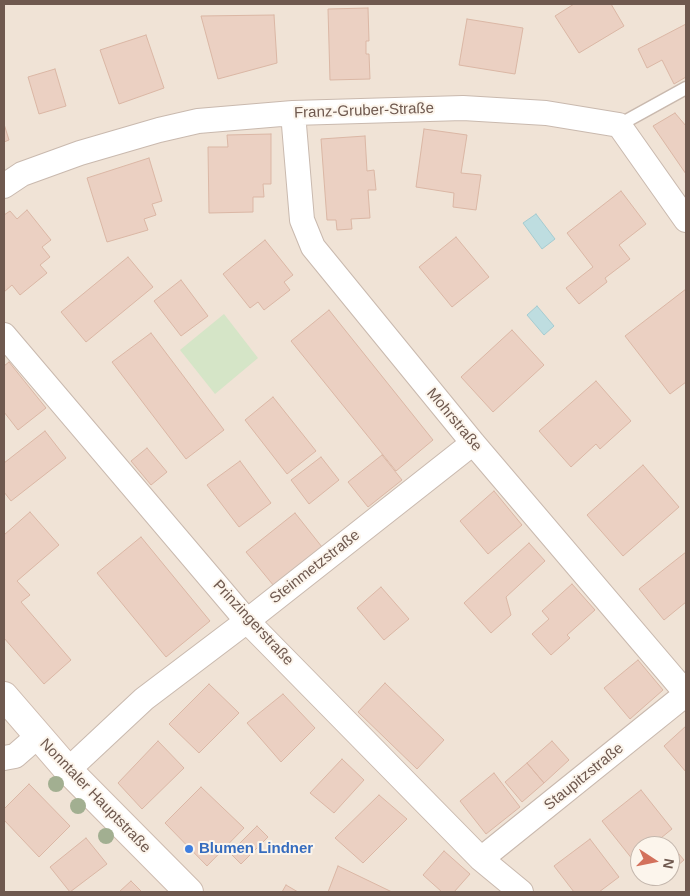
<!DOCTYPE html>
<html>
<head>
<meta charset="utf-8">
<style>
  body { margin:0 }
  #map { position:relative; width:690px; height:896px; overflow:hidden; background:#f9f1e7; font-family:Arial,sans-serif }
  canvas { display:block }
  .frame { position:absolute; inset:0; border:5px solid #6f594f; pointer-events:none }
  .north { position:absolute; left:630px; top:836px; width:50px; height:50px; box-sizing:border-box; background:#fcf5ec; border:1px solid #c4b7ad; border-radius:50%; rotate:101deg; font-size:14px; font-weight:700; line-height:20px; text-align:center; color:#6f594f }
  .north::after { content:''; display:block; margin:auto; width:18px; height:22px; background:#d3715c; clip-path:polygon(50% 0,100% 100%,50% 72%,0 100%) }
</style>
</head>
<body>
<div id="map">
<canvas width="690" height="896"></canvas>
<div class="frame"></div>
<div class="north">N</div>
</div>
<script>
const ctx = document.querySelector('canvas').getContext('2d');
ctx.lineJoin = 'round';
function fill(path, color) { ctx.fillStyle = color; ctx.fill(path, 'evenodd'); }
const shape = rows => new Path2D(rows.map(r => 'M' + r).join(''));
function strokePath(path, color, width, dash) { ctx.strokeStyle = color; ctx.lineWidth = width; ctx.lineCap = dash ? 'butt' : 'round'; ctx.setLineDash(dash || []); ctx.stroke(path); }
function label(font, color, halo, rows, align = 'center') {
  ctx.font = font + ' Arial,sans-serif'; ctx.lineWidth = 4; ctx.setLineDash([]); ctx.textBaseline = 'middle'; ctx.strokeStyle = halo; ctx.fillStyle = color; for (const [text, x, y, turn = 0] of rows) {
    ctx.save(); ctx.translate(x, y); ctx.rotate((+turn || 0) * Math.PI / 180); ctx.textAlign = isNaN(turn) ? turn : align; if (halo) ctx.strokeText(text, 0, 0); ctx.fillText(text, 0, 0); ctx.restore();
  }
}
const residential = shape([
  [4,4,686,4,686,892,4,892],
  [640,846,670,846,670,876,640,876]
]);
const green = shape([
  [224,314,258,358,215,394,180,350]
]);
const water = shape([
  [536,214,555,239,542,249,523,223,536,214],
  [537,306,554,326,544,335,527,315,537,306]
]);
const building = shape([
  [574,4,611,4,624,26,579,53,555,16,574,4],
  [368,8,369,41,366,41,366,54,369,54,370,79,330,80,328,9,368,8],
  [274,15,277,63,218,79,201,16,274,15],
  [467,19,523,28,515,74,459,65,467,19],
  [686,24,686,77,674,84,662,60,647,68,638,49,686,24],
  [146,35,164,88,119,104,100,50,146,35],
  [55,69,66,106,39,114,28,77,55,69],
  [675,113,686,126,686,174,653,126,675,113],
  [4,124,9,140,4,142,4,124],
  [424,129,467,135,461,173,481,175,476,210,453,207,454,193,416,187,424,129],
  [271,134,271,184,263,184,264,197,253,197,253,212,209,213,208,147,228,147,227,135,271,134],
  [365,136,367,171,374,170,376,190,368,190,370,218,351,219,352,229,337,230,336,220,327,220,321,139,365,136],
  [149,158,162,201,152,204,156,215,144,219,148,230,107,242,87,178,149,158],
  [621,191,646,224,619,245,630,259,605,278,607,282,579,304,566,288,593,267,567,233,621,191],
  [27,210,51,240,42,247,50,257,40,265,47,273,20,295,12,285,4,292,4,215,10,211,17,219,27,210],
  [456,237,489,277,452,307,419,267,456,237],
  [265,240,293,275,284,282,290,290,264,310,258,302,250,308,223,274,265,240],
  [128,257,153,287,86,342,61,312,128,257],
  [181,280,208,316,181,336,154,301,181,280],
  [686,289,686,382,670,394,625,336,686,289],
  [329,310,433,440,396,471,291,341,329,310],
  [512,330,544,365,493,412,461,377,512,330],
  [151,333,224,430,186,459,112,362,151,333],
  [9,362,46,408,18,430,4,412,4,366,9,362],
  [596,381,631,421,600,449,596,444,571,467,539,431,596,381],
  [273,397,316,451,287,474,245,420,273,397],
  [45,431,66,458,11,501,4,492,4,463,45,431],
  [147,448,167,472,151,485,131,461,147,448],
  [382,455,402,480,368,507,348,482,382,455],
  [321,457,339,480,309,504,291,480,321,457],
  [240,461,271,503,239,527,207,485,240,461],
  [643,465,679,507,623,556,587,515,643,465],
  [494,491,522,525,488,554,460,521,494,491],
  [30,512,59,545,17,581,30,595,21,602,71,660,44,684,4,638,4,535,30,512],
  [295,513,322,547,274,586,246,552,295,513],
  [141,537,210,621,166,657,97,573,141,537],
  [529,543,545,561,506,597,511,615,491,633,464,603,529,543],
  [686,552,686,602,664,620,639,589,686,552],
  [572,584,595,610,567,635,570,638,551,655,532,634,549,619,542,611,572,584],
  [381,587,409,619,384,640,357,608,381,587],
  [638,660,663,690,630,719,604,688,638,660],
  [385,683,444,740,417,769,358,712,385,683],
  [209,684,239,713,199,753,169,724,209,684],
  [283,694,315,728,281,762,247,723,283,694],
  [686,726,686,772,664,746,686,726],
  [158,741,184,768,142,809,118,783,158,741],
  [552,741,569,760,544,783,527,763,552,741],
  [342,759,364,780,334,813,310,793,342,759],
  [527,763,544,783,522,802,505,782,527,763],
  [494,773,520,807,486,834,460,801,494,773],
  [29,784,70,826,39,857,4,820,4,809,29,784],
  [201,787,244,828,207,866,165,823,201,787],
  [641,790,672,829,651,846,640,846,640,854,633,860,602,821,641,790],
  [379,795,407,819,363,863,335,838,379,795],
  [257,826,268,837,241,864,230,853,257,826],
  [86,838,107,864,70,892,50,867,86,838],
  [590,839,619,877,599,892,574,892,554,866,590,839],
  [674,848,684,860,670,872,670,852,674,848],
  [444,851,470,874,454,892,442,892,423,875,444,851],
  [338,866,392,892,328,892,338,866],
  [652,876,665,876,657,882,652,876],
  [131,881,142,892,119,892,131,881],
  [286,885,298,892,282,892,286,885]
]);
const service = shape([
  [619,125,686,88]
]);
const minor = shape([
  [293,113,302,220,313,247,473,443,686,693],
  [4,186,22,174,80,153,159,130,198,121,293,113,463,108,546,113,619,125,686,220],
  [4,335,247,621,481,859,521,892],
  [4,758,15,756,38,736],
  [68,770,144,699,247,621,473,443],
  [481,859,686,694]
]);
const secondary = shape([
  [4,696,68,770,189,892]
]);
const trees = [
  [56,784],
  [78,806],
  [106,836]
];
const markers = [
  [189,849,5,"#3f7fe0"]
];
const streetNames = [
  ["Franz-Gruber-Straße",364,111,-2],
  ["Mohrstraße",454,420,50],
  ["Steinmetzstraße",315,567,-38],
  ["Prinzingerstraße",253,623,47],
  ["Staupitzstraße",584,777,-39],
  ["Nonntaler Hauptstraße",95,796,46]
];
const shopNames = [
  ["Blumen Lindner",199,849]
];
fill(residential, '#f0e3d6');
fill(green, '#d5e5c7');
fill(water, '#bedde0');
strokePath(water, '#a5ccd1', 1);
fill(building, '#ebd0c2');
strokePath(building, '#dbb7a5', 1);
strokePath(service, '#c9b9ae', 15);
strokePath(minor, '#c9b9ae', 26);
strokePath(secondary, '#cebbaf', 30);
strokePath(service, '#fff', 12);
strokePath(minor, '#fff', 24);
strokePath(secondary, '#fff', 28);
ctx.fillStyle = '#a2af91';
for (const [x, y] of trees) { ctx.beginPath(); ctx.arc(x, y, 8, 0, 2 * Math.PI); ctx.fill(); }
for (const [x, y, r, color] of markers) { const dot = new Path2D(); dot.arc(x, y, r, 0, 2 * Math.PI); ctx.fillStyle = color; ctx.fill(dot); strokePath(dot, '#fcf5ec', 2); }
label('15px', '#6f594f', '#fcf5ec', streetNames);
label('bold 15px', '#366cbe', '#fcf5ec', shopNames, 'left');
</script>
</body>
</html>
